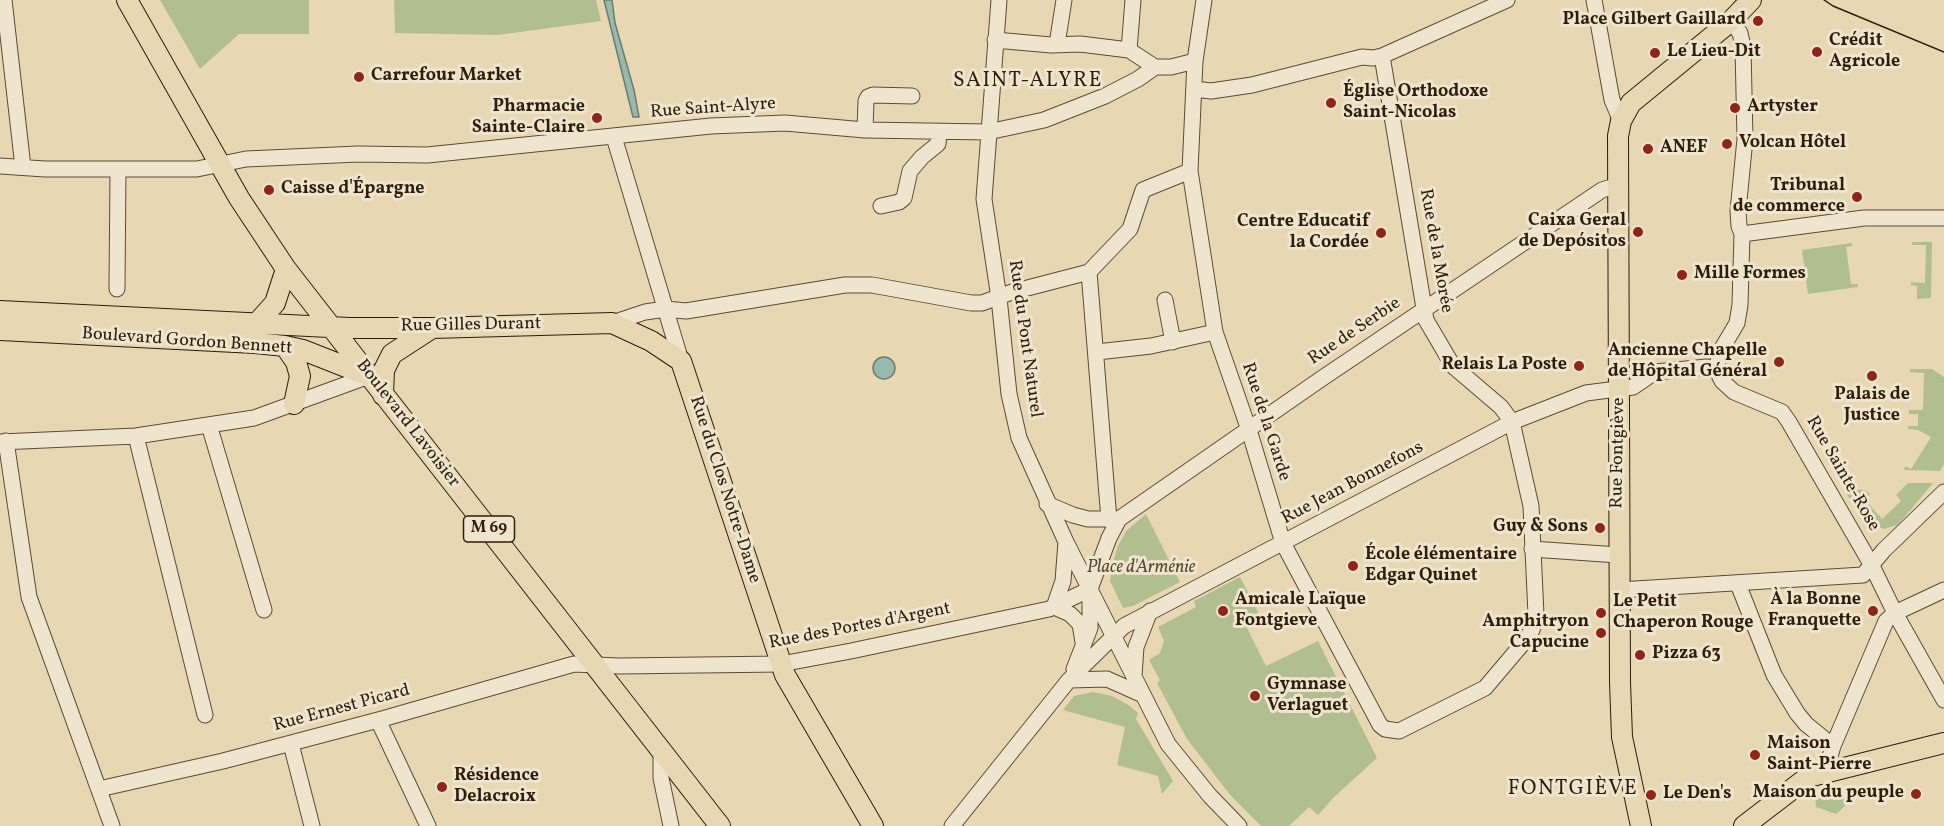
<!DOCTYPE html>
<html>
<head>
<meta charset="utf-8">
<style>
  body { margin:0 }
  canvas { display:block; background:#e7d7b3 }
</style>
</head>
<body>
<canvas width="1944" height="826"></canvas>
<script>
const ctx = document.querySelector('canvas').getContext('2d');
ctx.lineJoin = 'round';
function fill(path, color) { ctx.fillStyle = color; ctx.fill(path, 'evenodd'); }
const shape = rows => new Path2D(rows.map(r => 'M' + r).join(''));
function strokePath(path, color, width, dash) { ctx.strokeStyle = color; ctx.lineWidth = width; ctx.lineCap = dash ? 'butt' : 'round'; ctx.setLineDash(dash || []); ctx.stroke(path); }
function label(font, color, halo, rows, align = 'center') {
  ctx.font = font + ' Vollkorn,serif'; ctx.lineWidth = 6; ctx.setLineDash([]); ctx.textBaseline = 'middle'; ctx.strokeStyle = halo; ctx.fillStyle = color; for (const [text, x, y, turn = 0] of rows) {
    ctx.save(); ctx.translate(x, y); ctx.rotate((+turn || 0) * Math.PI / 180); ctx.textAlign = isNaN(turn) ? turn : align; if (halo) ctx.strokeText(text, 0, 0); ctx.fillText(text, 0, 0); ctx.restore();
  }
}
const green = shape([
  [160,0,309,0,309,34,239,34,200,69],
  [394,0,596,0,601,21,498,35,395,33],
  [1912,242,1932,242,1931,298,1917,299,1917,286,1911,285,1911,282,1925,283,1926,245,1912,245],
  [1852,243,1852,246,1846,247,1851,284,1858,284,1858,287,1808,294,1802,250],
  [1910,369,1932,369,1944,377,1944,464,1940,471,1904,470,1905,466,1911,469,1931,437,1918,430,1908,429,1908,426,1918,426,1918,414,1909,414,1909,410,1923,410,1924,373,1910,372],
  [1908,483,1933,483,1902,520,1897,525,1884,529,1873,526,1861,518,1844,489,1865,490,1870,494,1865,500,1882,519,1901,501,1896,495],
  [1146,514,1180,582,1133,606,1123,608,1110,581,1112,568,1117,548,1126,531],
  [1240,577,1260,616,1245,624,1266,666,1318,641,1377,758,1334,797,1318,815,1309,807,1289,826,1261,826,1231,796,1187,739,1157,683,1160,680,1149,660,1160,653,1164,641,1158,627,1196,607,1194,601],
  [1093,692,1112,696,1130,706,1138,713,1136,719,1173,781,1162,794,1158,776,1117,765,1125,727,1063,710,1074,696],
  [1841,785,1846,805,1836,814,1816,807,1815,793]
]);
const water = shape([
  [604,0,612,0,615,23,634,90,639,117,633,117,604,0],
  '873 368a11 11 0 1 1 22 0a11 11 0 1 1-22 0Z'
]);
const minor = shape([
  [4,0,23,167],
  [999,0,984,199,999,298,1009,394,1019,438,1066,542,1168,744,1210,796,1239,826],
  [1204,0,1195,61,1190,171,1215,332,1249,430,1283,543,1380,725,1385,729,1399,731,1485,688,1524,642,1532,630,1536,615,1531,506,1512,422,1501,407,1453,366,1426,320,1382,56],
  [1594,0,1612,100,1621,121],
  [1731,21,1740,33,1743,47,1745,139,1738,211,1739,226,1742,234,1740,305,1737,323,1721,350,1716,369,1722,381,1734,392,1782,412,1789,422,1871,564,1895,613,1944,700],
  [995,40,1051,45,1080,44,1129,50,1155,67],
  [1057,44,1064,0],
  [1129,50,1133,0],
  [1194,89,1211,91,1252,85,1362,57,1373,58,1382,56,1507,0],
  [865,130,866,101,868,97,873,95,912,96],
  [614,137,681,361],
  [0,166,45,169,197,169,246,159,358,154,427,155,711,126,785,123,865,130,988,132,1044,120,1105,96,1138,79,1155,67,1171,67,1195,61],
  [881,206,899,202,904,198,910,171,922,157,938,144,939,132],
  [1742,234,1864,218,1944,218],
  [1089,272,1109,520],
  [117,289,118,169],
  [1165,300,1173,342],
  [612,323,645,312,666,309,686,311,845,285,872,285,971,303,982,303,1012,292,1089,272,1130,229,1143,190,1190,171],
  [1097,352,1151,346,1215,332],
  [209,425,264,610],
  [136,436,205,715],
  [6,441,29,597,112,826],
  [0,442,136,436,254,418,369,376],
  [1047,504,1073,515,1088,519,1119,519],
  [1066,542,1063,581,1054,607,1070,614,1080,624,1083,642],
  [1532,549,1618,555],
  [1738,584,1774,675,1797,713,1806,724,1833,746],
  [1619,590,1863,575,1884,550,1944,492],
  [1074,669,1090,628,1090,589,1109,538,1119,519,1321,379,1602,190,1618,185],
  [1134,676,1136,647,1150,611],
  [1069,680,1107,679,1143,695],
  [378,720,428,826],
  [291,744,312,826],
  [661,751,661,778,671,826],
  [1826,771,1833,746,1886,621,1895,613,1944,590],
  [99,789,223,761,382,719,574,664,619,666,781,664,851,651,1049,609,1090,589],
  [952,826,1069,680,1124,626,1512,422,1586,393,1633,387,1655,372,1707,367,1716,369]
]);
const major = shape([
  [127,0,239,198,286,269,720,826],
  [0,311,350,328,432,328,612,323,651,341,681,361,785,675,873,826],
  [257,323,275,303,286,269],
  [0,330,255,343,285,346,303,350,369,376],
  [285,346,296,362,300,376,294,404],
  [383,395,384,370,392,354,432,328],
  [1641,826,1622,737,1620,682,1618,136,1621,121,1631,103,1731,21,1751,0],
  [1744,826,1808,777,1944,743]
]);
const tram = shape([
  [1824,0,1833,6,1944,52]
]);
const markers = [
  [1758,21,6,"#8f2418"],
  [1817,52,6,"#8f2418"],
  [1655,53,6,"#8f2418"],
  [359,77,6,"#8f2418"],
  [1331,103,6,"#8f2418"],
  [1735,108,6,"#8f2418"],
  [597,118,6,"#8f2418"],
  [1727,144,6,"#8f2418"],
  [1648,149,6,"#8f2418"],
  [269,190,6,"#8f2418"],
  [1857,197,6,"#8f2418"],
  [1638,232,6,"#8f2418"],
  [1381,233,6,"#8f2418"],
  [1682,275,6,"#8f2418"],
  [1779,362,6,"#8f2418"],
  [1579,366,6,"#8f2418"],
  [1872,376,6,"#8f2418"],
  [1600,528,6,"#8f2418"],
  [1353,566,6,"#8f2418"],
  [1223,611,6,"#8f2418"],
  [1873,611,6,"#8f2418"],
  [1601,613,6,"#8f2418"],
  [1601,633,6,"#8f2418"],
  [1640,655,6,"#8f2418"],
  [1255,696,6,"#8f2418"],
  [1755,755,6,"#8f2418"],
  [442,787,6,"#8f2418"],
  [1916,794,6,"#8f2418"],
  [1651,795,6,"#8f2418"]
];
const shields = [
  [489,529,51]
];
const shieldNames = [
  ["M 69",489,529]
];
const poiNames = [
  ["Place Gilbert Gaillard",1746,21,"right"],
  ["Crédit",1829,42],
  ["Agricole",1829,63],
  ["Le Lieu-Dit",1667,53],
  ["Carrefour Market",371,77],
  ["Église Orthodoxe",1343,93],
  ["Saint-Nicolas",1343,114],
  ["Pharmacie",585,108,"right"],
  ["Sainte-Claire",585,129,"right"],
  ["Artyster",1747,108],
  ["Volcan Hôtel",1739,144],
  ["ANEF",1660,149],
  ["Tribunal",1845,187,"right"],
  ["de commerce",1845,208,"right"],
  ["Caisse d'Épargne",281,190],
  ["Caixa Geral",1626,222,"right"],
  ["de Depósitos",1626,243,"right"],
  ["Centre Educatif",1369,223,"right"],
  ["la Cordée",1369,244,"right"],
  ["Mille Formes",1694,275],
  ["Ancienne Chapelle",1767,352,"right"],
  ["de Hôpital Général",1767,373,"right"],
  ["Relais La Poste",1567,366,"right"],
  ["Palais de",1872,396,"center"],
  ["Justice",1872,417,"center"],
  ["Guy & Sons",1588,528,"right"],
  ["École élémentaire",1365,556],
  ["Edgar Quinet",1365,577],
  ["Amicale Laïque",1235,601],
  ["Fontgieve",1235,622],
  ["À la Bonne",1861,601,"right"],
  ["Franquette",1861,622,"right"],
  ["Le Petit",1613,603],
  ["Chaperon Rouge",1613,624],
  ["Amphitryon",1589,623,"right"],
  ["Capucine",1589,644,"right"],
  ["Pizza 63",1652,655],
  ["Gymnase",1267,686],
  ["Verlaguet",1267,707],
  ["Maison",1767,745],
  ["Saint-Pierre",1767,766],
  ["Résidence",454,777],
  ["Delacroix",454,798],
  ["Maison du peuple",1904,794,"right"],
  ["Le Den's",1663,795]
];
const streetNames = [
  ["Rue Saint-Alyre",713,109,-4],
  ["Rue de la Morée",1435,251,80],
  ["Rue Gilles Durant",471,326,-1],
  ["Rue de Serbie",1355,332,-34],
  ["Rue du Pont Naturel",1024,339,82],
  ["Boulevard Gordon Bennett",187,342,4],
  ["Rue de la Garde",1265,422,72],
  ["Boulevard Lavoisier",407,424,52],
  ["Rue Fontgiève",1619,453,-89],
  ["Rue Sainte-Rose",1842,474,60],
  ["Rue Jean Bonnefons",1353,484,-28],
  ["Rue du Clos Notre-Dame",724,490,72],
  ["Rue des Portes d'Argent",860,627,-11],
  ["Rue Ernest Picard",342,709,-15]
];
const parkNames = [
  ["Place d'Arménie",1141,569]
];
const quarterNames = [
  ["SAINT-ALYRE",1028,82],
  ["FONTGIÈVE",1573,790]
];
fill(green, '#b1bf90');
fill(water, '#97b9ae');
strokePath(water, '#6d7b6c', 1.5);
strokePath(minor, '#5c4c34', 17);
strokePath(major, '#2e1e0a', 22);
strokePath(minor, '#efe5ce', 15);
strokePath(major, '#e7d7b3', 20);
strokePath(tram, '#2e1e0a', 1.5);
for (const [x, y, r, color] of markers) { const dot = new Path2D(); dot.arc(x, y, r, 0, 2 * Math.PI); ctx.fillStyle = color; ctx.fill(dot); strokePath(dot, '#efe5ce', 2); }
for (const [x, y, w] of shields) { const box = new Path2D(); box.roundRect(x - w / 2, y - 13, w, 26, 4.5); ctx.fillStyle = '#efe5ce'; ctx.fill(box); strokePath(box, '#2e1e0a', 1.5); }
label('bold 16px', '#2e1e0a', null, shieldNames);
label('bold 18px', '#2e1e0a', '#efe5ce', poiNames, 'left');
label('18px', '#2e1e0a', '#efe5ce', streetNames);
label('italic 18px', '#554e32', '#efe5ce', parkNames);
ctx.letterSpacing = '1.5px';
label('21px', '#2e1e0a', '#efe5ce', quarterNames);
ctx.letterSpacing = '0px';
</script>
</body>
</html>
